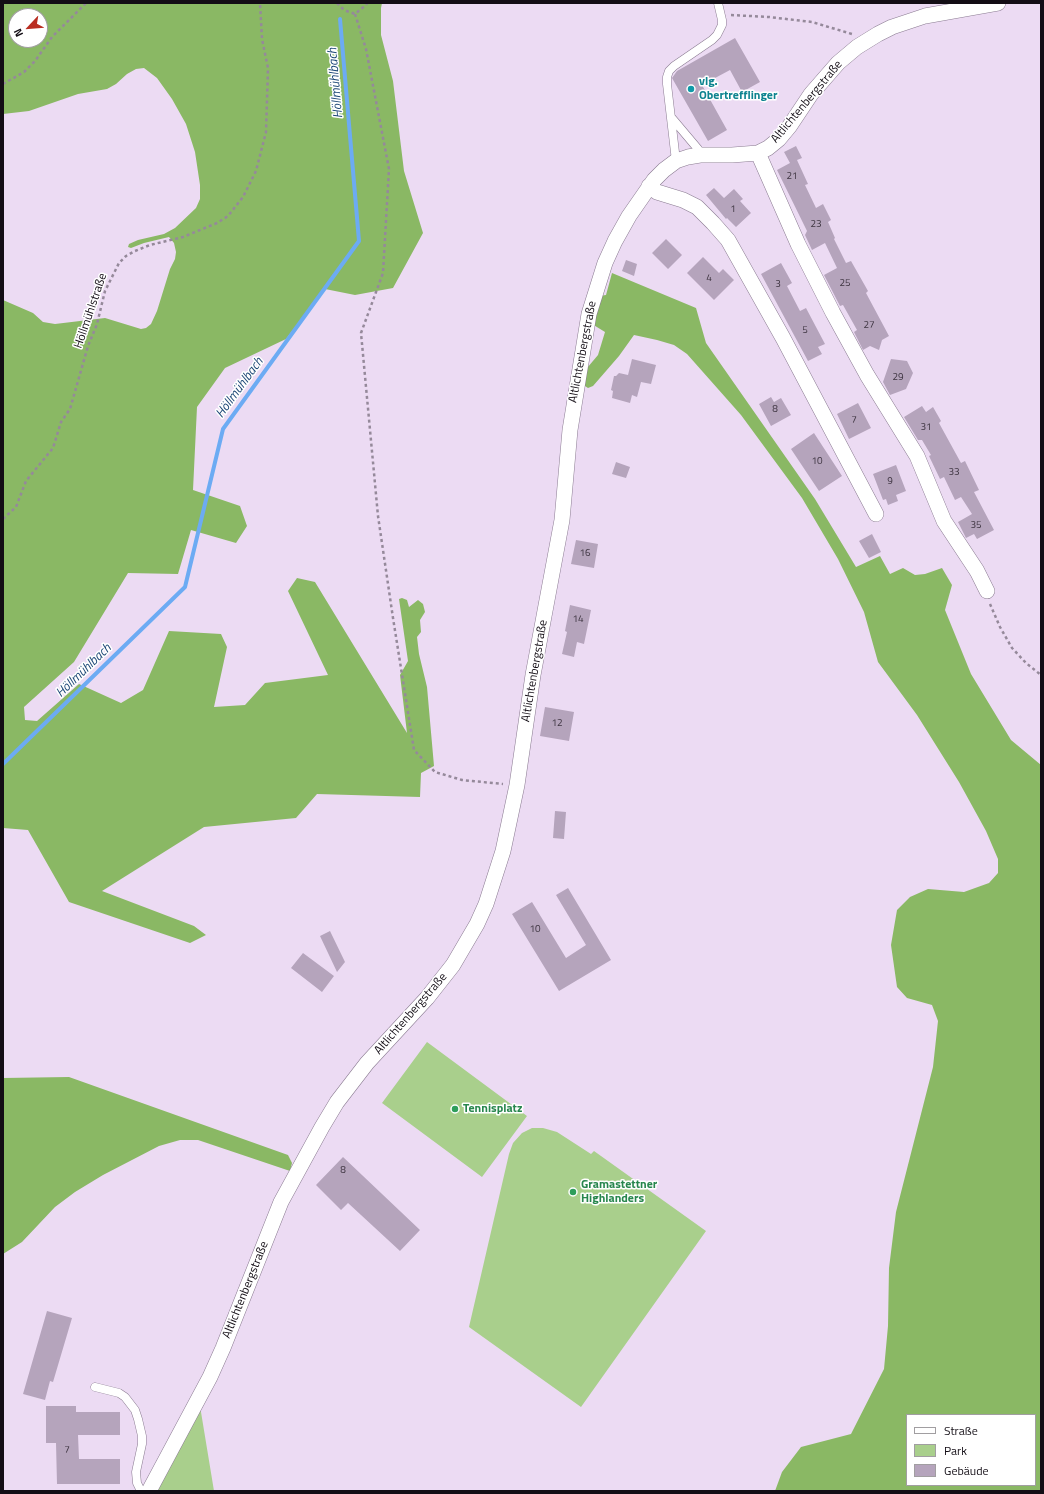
<!DOCTYPE html>
<html>
<head>
<meta charset="utf-8">
<style>
  body { margin:0 }
  #map { position:relative; width:1044px; height:1494px; overflow:hidden; background:#ecdbf3; font-family:"Titillium Web",sans-serif }
  canvas { display:block }
  .frame { position:absolute; inset:0; border:4px solid #130d15; pointer-events:none }
  .legend { position:absolute; left:906px; top:1414px; width:130px; height:72px; box-sizing:border-box; background:#fff; border:1px solid #a19ea1; margin:0; padding:5px 7px; list-style:none; font-size:12px; color:#130d15 }
  .legend li { display:flex; align-items:center; gap:8px; height:20px }
  .legend b { width:20px; border:1px solid #a19ea1 }
  .north { position:absolute; left:8px; top:8px; width:40px; height:40px; box-sizing:border-box; background:#fff; border:1px solid #a19ea1; border-radius:50%; rotate:244deg; font-size:11px; font-weight:700; line-height:16px; text-align:center; color:#130d15 }
  .north::after { content:''; display:block; margin:auto; width:14px; height:18px; background:#ba2d21; clip-path:polygon(50% 0,100% 100%,50% 72%,0 100%) }
</style>
</head>
<body>
<div id="map">
<canvas width="1044" height="1494"></canvas>
<div class="frame"></div>
<ul class="legend">
<li><b style="height:5px;background:#fff"></b>Straße</li>
<li><b style="height:11px;background:#a9cf8c"></b>Park</li>
<li><b style="height:11px;background:#b5a4bc"></b>Gebäude</li>
</ul>
<div class="north">N</div>
</div>
<script>
const ctx = document.querySelector('canvas').getContext('2d');
ctx.lineJoin = 'round';
function fill(path, color) { ctx.fillStyle = color; ctx.fill(path, 'evenodd'); }
const shape = rows => new Path2D(rows.map(r => 'M' + r).join(''));
function strokePath(path, color, width, dash) { ctx.strokeStyle = color; ctx.lineWidth = width; ctx.lineCap = dash ? 'butt' : 'round'; ctx.setLineDash(dash || []); ctx.stroke(path); }
function label(font, color, halo, rows, align = 'center') {
  ctx.font = font + ' "Titillium Web",sans-serif'; ctx.lineWidth = 3; ctx.setLineDash([]); ctx.textBaseline = 'middle'; ctx.strokeStyle = halo; ctx.fillStyle = color; for (const [text, x, y, turn = 0] of rows) {
    ctx.save(); ctx.translate(x, y); ctx.rotate((+turn || 0) * Math.PI / 180); ctx.textAlign = isNaN(turn) ? turn : align; if (halo) ctx.strokeText(text, 0, 0); ctx.fillText(text, 0, 0); ctx.restore();
  }
}
const green = shape([
  [427,1042,527,1116,482,1177,382,1103],
  [532,1128,543,1128,557,1132,591,1154,594,1151,706,1231,581,1407,469,1327,509,1154,513,1143,522,1133],
  [200,1406,214,1491,153,1491]
]);
const forest = shape([
  [3,3,382,3,381,8,381,35,393,81,404,171,423,233,393,288,355,295,325,289,286,339,225,368,197,407,193,490,240,506,247,526,236,543,191,530,178,574,128,573,74,662,24,707,25,720,37,721,79,684,121,703,143,690,169,631,221,634,227,647,214,707,245,705,265,683,328,675,288,591,297,578,315,582,407,733,400,675,408,661,399,599,402,598,407,600,409,607,418,600,423,604,425,612,420,620,421,632,417,637,419,654,427,687,434,766,421,773,420,797,317,794,296,818,204,827,102,891,194,926,206,935,190,943,69,902,28,830,3,828,3,300,33,313,43,322,55,324,105,318,141,329,146,328,151,324,157,311,170,269,175,259,176,252,174,243,169,237,144,243,131,248,128,247,129,244,138,240,164,234,175,228,196,208,200,199,200,185,195,152,186,124,172,99,157,78,144,68,136,69,127,74,116,84,107,89,78,94,29,111,3,114],
  [16,16,40,16,40,40,16,40],
  [612,273,696,308,706,343,815,499,856,567,880,556,890,574,903,568,915,575,925,574,942,568,952,585,945,610,971,674,1011,740,1041,765,1041,1491,775,1491,782,1472,801,1447,851,1434,884,1369,888,1326,889,1268,896,1212,933,1067,938,1021,932,1005,907,998,897,987,891,945,897,910,910,897,928,889,964,892,989,883,998,873,998,859,986,831,959,782,917,715,878,662,864,612,838,559,802,498,741,415,687,354,674,345,657,340,634,335,619,356,593,386,588,388,582,384,582,374,598,355,605,332,592,324,599,296,606,295],
  [907,1415,1035,1415,1035,1485,907,1485],
  [69,1077,288,1155,292,1163,290,1171,198,1140,180,1140,159,1146,103,1175,75,1192,55,1207,22,1242,3,1254,3,1078]
]);
const stream = shape([
  [3,764,185,587,223,429,359,241,340,19]
]);
const building = shape([
  [735,38,760,82,742,92,730,70,702,85,727,130,708,141,672,78,677,71],
  [796,146,802,158,797,160,808,184,805,185,816,208,823,204,831,220,828,222,835,238,834,239,846,263,851,261,868,291,866,293,889,336,882,340,879,350,870,346,863,350,854,332,857,330,843,305,840,306,824,275,837,268,825,243,812,250,805,235,807,231,777,170,790,163,784,152],
  [714,188,724,198,734,189,743,199,740,201,751,213,736,227,727,218,726,219,706,195],
  [666,239,682,255,668,269,652,253],
  [703,257,719,273,723,269,734,280,714,300,687,273],
  [626,260,637,264,634,276,622,271],
  [781,263,792,283,787,286,800,311,806,308,825,344,818,347,822,354,808,361,761,274],
  [632,359,656,365,651,384,641,382,637,397,632,395,630,403,612,398,613,391,611,390,614,376,616,376,619,373,628,375],
  [891,359,907,361,913,373,906,389,890,395,883,382],
  [771,397,774,402,781,398,791,415,771,426,759,404],
  [858,403,871,428,849,439,837,414],
  [922,406,926,412,933,407,941,421,939,423,961,463,965,461,979,490,974,492,994,530,977,539,974,534,966,538,958,522,972,514,961,497,955,500,944,477,940,479,929,456,931,455,922,440,918,440,904,417],
  [814,433,842,476,819,491,791,449],
  [616,462,630,467,626,478,612,474],
  [896,465,906,491,896,495,898,501,888,505,886,499,883,500,873,474],
  [872,534,881,552,869,558,859,541],
  [576,540,598,544,594,568,571,564],
  [570,605,591,610,584,644,577,642,574,657,562,654,567,632,565,631],
  [545,707,574,712,569,741,540,736],
  [555,811,566,812,564,839,553,838],
  [568,888,611,960,559,991,512,914,532,902,566,958,586,945,556,895],
  [330,931,345,962,337,972,320,936],
  [303,953,334,976,322,992,291,968],
  [343,1157,420,1230,400,1251,348,1203,341,1210,316,1185],
  [47,1311,72,1318,53,1382,50,1381,45,1400,23,1394],
  [46,1406,76,1406,76,1412,120,1412,120,1435,78,1435,79,1459,120,1459,120,1484,57,1484,56,1443,46,1443]
]);
const path = shape([
  [337,3,344,10,355,14,366,5,367,3],
  [355,14,366,49,389,169,383,273,361,333,378,516,393,618,414,750,435,772,462,780,503,784],
  [731,15,769,17,812,22,852,34],
  [3,84,24,72,35,61,52,37,86,3],
  [3,519,16,507,26,481,53,448,61,422,70,409,88,346,97,324,105,291,119,263,126,256,135,251,150,245,183,237,217,223,228,216,243,197,256,171,266,132,268,68,262,39,260,3],
  [990,604,1000,627,1012,648,1026,663,1041,675]
]);
const lane = shape([
  [671,117,698,149,700,155],
  [676,161,667,84,667,77,669,71,674,66,712,40,717,35,722,25,722,20,718,3],
  [95,1387,119,1393,125,1397,135,1410,138,1419,142,1436,142,1444,136,1472,137,1483,141,1491]
]);
const street = shape([
  [758,153,798,244,833,313,867,375,917,456,944,521,977,571,987,591],
  [649,186,657,192,683,200,697,207,713,223,728,240,783,338,876,514],
  [149,1491,210,1377,223,1348,281,1202,322,1127,337,1102,367,1063,427,998,453,965,477,924,486,904,503,851,517,785,533,675,562,520,570,430,589,314,605,263,615,241,629,216,654,180,664,170,676,161,688,157,700,155,732,155,758,153,768,148,779,139,789,127,811,94,838,63,857,47,878,34,892,27,925,16,998,3]
]);
const markers = [
  [691,89,4,"#0f9aa8"],
  [455,1109,4,"#2e9e5b"],
  [573,1192,4,"#2e9e5b"]
];
const numberNames = [
  ["21",792,177],
  ["1",733,210],
  ["23",816,225],
  ["4",709,279],
  ["25",845,284],
  ["3",778,285],
  ["27",869,326],
  ["5",805,331],
  ["29",898,378],
  ["8",775,410],
  ["7",854,421],
  ["31",926,428],
  ["10",817,462],
  ["33",954,473],
  ["9",890,482],
  ["35",976,526],
  ["16",585,554],
  ["14",578,620],
  ["12",557,724],
  ["10",535,930],
  ["8",343,1171],
  ["7",67,1451]
];
const cultureNames = [
  ["vlg.",699,82],
  ["Obertrefflinger",699,96]
];
const streetNames = [
  ["Altlichtenbergstraße",807,102,-50],
  ["Höllmühlstraße",91,311,-71],
  ["Altlichtenbergstraße",583,352,-79],
  ["Altlichtenbergstraße",535,671,-80],
  ["Altlichtenbergstraße",411,1014,-49],
  ["Altlichtenbergstraße",246,1290,-68]
];
const leisureNames = [
  ["Tennisplatz",463,1109],
  ["Gramastettner",581,1185],
  ["Highlanders",581,1199]
];
const waterNames = [
  ["Höllmühlbach",336,83,-95],
  ["Höllmühlbach",240,388,-54],
  ["Höllmühlbach",84,671,-44]
];
fill(green, '#a9cf8c');
fill(forest, '#8ab864');
strokePath(stream, '#6cabf3', 4);
fill(building, '#b5a4bc');
strokePath(lane, '#8a7b91', 9);
strokePath(street, '#8a7b91', 16);
strokePath(path, '#95899a', 2.5, [3, 3]);
strokePath(lane, '#fff', 8);
strokePath(street, '#fff', 15);
for (const [x, y, r, color] of markers) { const dot = new Path2D(); dot.arc(x, y, r, 0, 2 * Math.PI); ctx.fillStyle = color; ctx.fill(dot); strokePath(dot, '#fff', 1.5); }
label('10px', '#3c333f', null, numberNames);
label('bold 12px', '#0d838f', '#fff', cultureNames, 'left');
label('12px', '#130d15', '#fff', streetNames);
label('bold 12px', '#27864d', '#fff', leisureNames, 'left');
label('italic 13px', '#1b4675', '#fff', waterNames);
</script>
</body>
</html>
